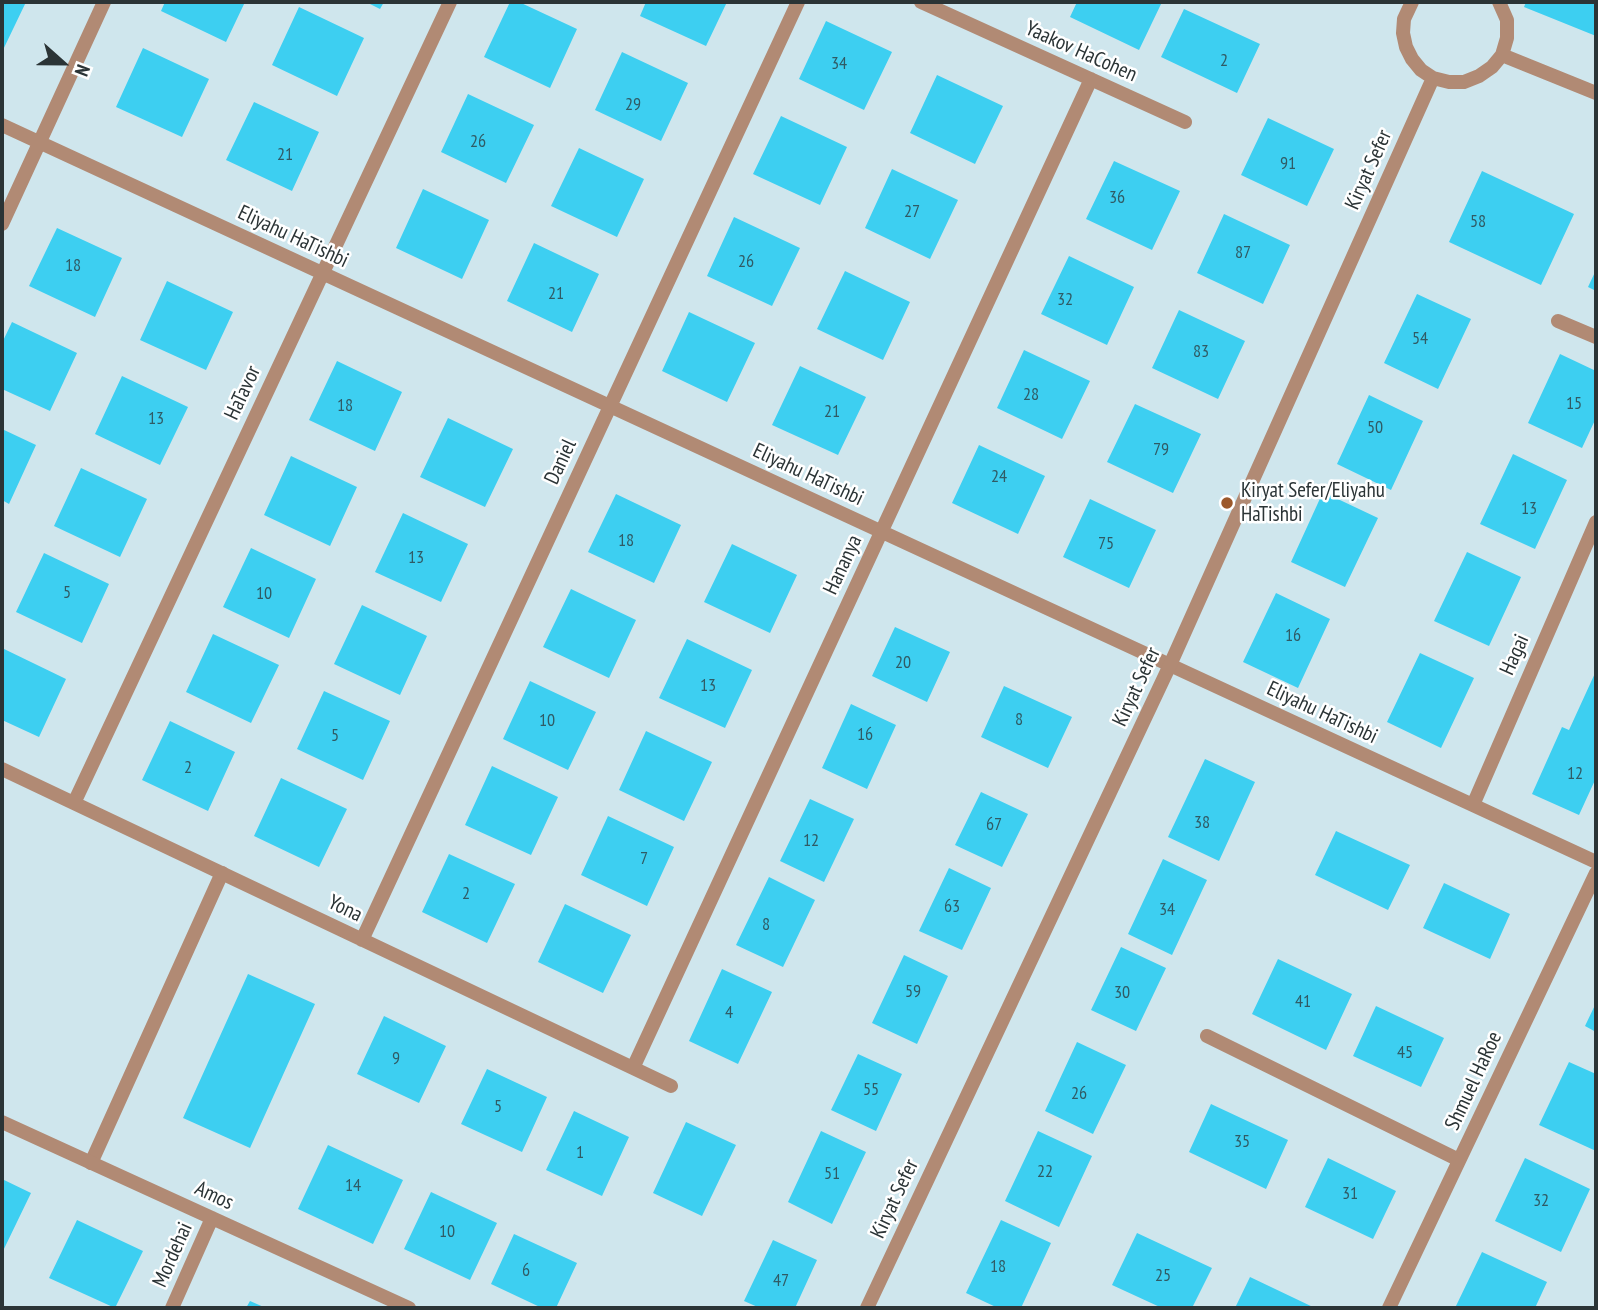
<!DOCTYPE html>
<html>
<head>
<meta charset="utf-8">
<style>
  body { margin:0 }
  #map { position:relative; width:1598px; height:1310px; overflow:hidden; background:#cfe6ed; font-family:"PT Sans Narrow",sans-serif }
  canvas { display:block }
  .frame { position:absolute; inset:0; border:4px solid #2b3436; pointer-events:none }
  .north { position:absolute; left:28px; top:28px; width:70px; height:70px; -webkit-text-stroke:5px #fff; paint-order:stroke; rotate:111deg; font-size:19px; font-weight:700; line-height:28px; text-align:center; color:#2b3436 }
  .north::after { content:''; display:block; margin:auto; width:24px; height:32px; background:#2b3436; clip-path:polygon(50% 0,100% 100%,50% 72%,0 100%) }
</style>
</head>
<body>
<div id="map">
<canvas width="1598" height="1310"></canvas>
<div class="frame"></div>
<div class="north">N</div>
</div>
<script>
const ctx = document.querySelector('canvas').getContext('2d');
ctx.lineJoin = 'round';
function fill(path, color) { ctx.fillStyle = color; ctx.fill(path, 'evenodd'); }
const shape = rows => new Path2D(rows.map(r => 'M' + r).join(''));
function strokePath(path, color, width, dash) { ctx.strokeStyle = color; ctx.lineWidth = width; ctx.lineCap = dash ? 'butt' : 'round'; ctx.setLineDash(dash || []); ctx.stroke(path); }
function label(font, color, halo, rows, align = 'center') {
  ctx.font = font + ' "PT Sans Narrow",sans-serif'; ctx.lineWidth = 5; ctx.setLineDash([]); ctx.textBaseline = 'middle'; ctx.strokeStyle = halo; ctx.fillStyle = color; for (const [text, x, y, turn = 0] of rows) {
    ctx.save(); ctx.translate(x, y); ctx.rotate((+turn || 0) * Math.PI / 180); ctx.textAlign = isNaN(turn) ? turn : align; if (halo) ctx.strokeText(text, 0, 0); ctx.fillText(text, 0, 0); ctx.restore();
  }
}
const building = shape([
  [2,2,26,2,2,52],
  [165,2,245,2,226,42,161,11],
  [366,2,384,2,380,9],
  [510,2,519,2,577,29,550,88,484,57],
  [646,2,727,2,706,46,640,16],
  [1077,2,1162,2,1139,50,1070,17],
  [1526,2,1596,2,1596,36,1524,7],
  [299,7,364,38,337,96,272,65],
  [1184,9,1260,44,1237,93,1161,57],
  [826,21,892,52,864,110,799,79],
  [143,48,209,79,182,137,116,107],
  [622,52,688,83,661,141,595,110],
  [937,75,1003,106,975,164,910,133],
  [468,94,534,125,506,183,441,152],
  [254,102,319,132,292,191,226,160],
  [781,116,847,147,820,205,753,174],
  [1268,118,1334,149,1307,206,1241,175],
  [579,148,644,179,617,237,551,206],
  [1114,161,1180,191,1152,250,1086,219],
  [892,169,958,200,930,259,865,228],
  [1482,171,1574,214,1541,285,1449,242],
  [423,189,489,220,462,279,396,248],
  [1224,214,1290,245,1263,304,1197,273],
  [734,217,800,248,772,306,707,276],
  [57,228,122,258,95,317,29,286],
  [534,243,599,274,572,332,507,301],
  [1069,256,1134,287,1107,345,1041,314],
  [1596,270,1596,291,1588,287],
  [845,271,910,302,883,360,817,329],
  [167,281,233,312,206,370,140,340],
  [1417,294,1471,319,1438,389,1384,363],
  [1179,310,1245,341,1218,399,1152,368],
  [689,312,755,343,727,402,662,371],
  [12,322,77,353,50,411,2,389,2,343],
  [1024,350,1090,381,1062,439,997,408],
  [1560,354,1596,371,1596,418,1582,448,1528,423],
  [337,361,402,392,375,451,309,420],
  [800,366,866,397,838,455,772,425],
  [122,376,188,407,160,465,95,434],
  [1369,395,1423,421,1391,490,1337,464],
  [1135,404,1201,434,1173,493,1107,462],
  [448,418,513,449,485,507,420,477],
  [2,429,36,445,9,504,2,500],
  [979,445,1045,476,1018,534,952,503],
  [1513,454,1567,480,1535,549,1480,524],
  [291,456,357,487,330,546,264,515],
  [81,468,147,499,120,557,54,526],
  [1323,492,1378,518,1345,587,1291,562],
  [616,494,681,525,654,583,588,552],
  [1090,499,1156,530,1129,588,1063,557],
  [403,513,468,544,441,602,375,572],
  [732,544,797,575,770,633,704,602],
  [251,548,316,579,289,638,223,607],
  [1467,552,1521,577,1489,646,1434,621],
  [44,553,109,584,82,643,16,612],
  [571,589,636,620,609,678,543,647],
  [1276,593,1330,619,1298,688,1243,662],
  [362,605,427,636,400,695,334,664],
  [895,627,950,652,927,702,872,676],
  [213,634,279,665,251,723,186,692],
  [687,639,752,670,725,728,659,698],
  [2,648,66,679,39,737,2,720],
  [1420,653,1474,678,1441,748,1387,722],
  [1596,671,1596,778,1579,815,1532,794,1562,727,1569,730],
  [530,681,596,712,568,770,503,739],
  [1004,686,1072,717,1048,768,981,737],
  [324,691,390,721,363,780,297,749],
  [851,704,896,725,867,789,822,768],
  [170,721,235,752,208,811,142,780],
  [646,731,712,762,684,821,619,790],
  [1205,759,1255,782,1219,861,1168,837],
  [492,766,558,797,531,855,465,825],
  [281,778,347,809,319,867,254,836],
  [981,792,1028,814,1002,867,955,845],
  [810,799,854,819,824,882,780,861],
  [608,816,674,847,647,906,581,875],
  [1336,831,1410,865,1388,910,1315,875],
  [449,854,515,884,487,943,422,912],
  [1163,859,1207,880,1172,955,1128,934],
  [949,868,991,888,962,950,919,931],
  [769,877,815,900,783,967,736,945],
  [1444,883,1510,914,1490,959,1423,928],
  [565,904,631,935,603,993,538,962],
  [1121,947,1166,968,1136,1031,1091,1010],
  [904,955,948,976,917,1044,872,1023],
  [1278,959,1352,994,1326,1050,1252,1014],
  [722,969,772,992,738,1064,689,1041],
  [248,974,315,1004,250,1148,183,1118],
  [1596,1003,1596,1032,1585,1026],
  [1376,1006,1444,1038,1421,1087,1353,1056],
  [384,1016,446,1046,419,1103,357,1074],
  [1077,1042,1126,1065,1093,1134,1045,1111],
  [858,1054,902,1074,876,1131,831,1110],
  [1569,1062,1596,1074,1596,1151,1539,1125],
  [487,1069,547,1097,522,1152,461,1124],
  [1211,1104,1288,1140,1266,1189,1189,1152],
  [574,1111,629,1137,602,1196,546,1170],
  [686,1122,736,1145,702,1216,653,1193],
  [821,1131,866,1152,832,1224,788,1202],
  [1038,1131,1092,1156,1059,1227,1005,1201],
  [328,1145,403,1180,373,1244,298,1209],
  [1328,1158,1396,1191,1373,1239,1305,1207],
  [1525,1158,1590,1189,1561,1252,1495,1221],
  [2,1179,31,1193,2,1253],
  [431,1192,497,1223,470,1280,404,1249],
  [77,1220,143,1251,115,1308,49,1278],
  [1001,1220,1051,1243,1021,1308,998,1308,966,1293],
  [1137,1233,1212,1268,1192,1308,1162,1308,1112,1285],
  [514,1234,577,1263,556,1308,542,1308,491,1284],
  [773,1240,817,1260,795,1308,760,1308,744,1301],
  [1482,1252,1547,1282,1535,1308,1455,1308],
  [1250,1277,1315,1308,1235,1308],
  [250,1301,266,1308,246,1308]
]);
const service = shape([
  [91,1163,222,873]
]);
const minor = shape([
  [921,2,1185,122],
  [2,125,1596,862],
  [2,224,104,2],
  [1558,321,1596,337],
  [2,769,671,1086],
  [74,803,450,2],
  [1473,805,1596,522],
  [362,940,798,2],
  [1207,1036,1459,1160],
  [633,1068,1091,79],
  [2,1122,409,1308],
  [172,1308,212,1218],
  [1389,1308,1596,873]
]);
const tertiary = shape([
  [1412,2,1404,19,1403,33,1406,47,1412,59,1421,70,1433,78,1449,82,1464,82,1479,76,1492,67,1502,55,1507,38,1507,20,1499,2],
  [1502,55,1596,93],
  [867,1308,1170,665,1433,78]
]);
const markers = [
  [1227,503,7,"#9c582a"]
];
const numberNames = [
  ["2",1224,61],
  ["34",839,64],
  ["29",633,105],
  ["26",478,142],
  ["21",285,155],
  ["91",1288,164],
  ["36",1117,198],
  ["27",912,212],
  ["58",1478,222],
  ["87",1243,253],
  ["26",746,262],
  ["18",73,266],
  ["21",556,294],
  ["32",1065,300],
  ["54",1420,339],
  ["83",1201,352],
  ["28",1031,395],
  ["15",1574,404],
  ["18",345,406],
  ["21",832,412],
  ["13",156,419],
  ["50",1375,428],
  ["79",1161,450],
  ["24",999,477],
  ["13",1529,509],
  ["18",626,541],
  ["75",1106,544],
  ["13",416,558],
  ["5",67,593],
  ["10",264,594],
  ["16",1293,636],
  ["20",903,663],
  ["13",708,686],
  ["8",1019,720],
  ["10",547,721],
  ["16",865,735],
  ["5",335,736],
  ["2",188,768],
  ["12",1575,774],
  ["38",1202,823],
  ["67",994,825],
  ["12",811,841],
  ["7",644,859],
  ["2",466,894],
  ["63",952,907],
  ["34",1167,910],
  ["8",766,925],
  ["59",913,992],
  ["30",1122,993],
  ["41",1303,1002],
  ["4",729,1013],
  ["45",1405,1053],
  ["9",396,1059],
  ["55",871,1090],
  ["26",1079,1094],
  ["5",498,1107],
  ["35",1242,1142],
  ["1",580,1153],
  ["22",1045,1172],
  ["51",832,1174],
  ["14",353,1186],
  ["31",1350,1194],
  ["32",1541,1201],
  ["10",447,1232],
  ["18",998,1267],
  ["6",526,1271],
  ["25",1163,1276],
  ["47",781,1281]
];
const streetNames = [
  ["Yaakov HaCohen",1081,52,24],
  ["Kiryat Sefer",1369,170,-66],
  ["Eliyahu HaTishbi",293,237,25],
  ["HaTavor",243,393,-65],
  ["Daniel",561,462,-65],
  ["Eliyahu HaTishbi",808,475,25],
  ["Hananya",843,565,-65],
  ["Hagai",1515,655,-66],
  ["Kiryat Sefer",1137,687,-65],
  ["Eliyahu HaTishbi",1322,713,25],
  ["Yona",345,909,26],
  ["Shmuel HaRoe",1474,1081,-65],
  ["Amos",214,1196,25],
  ["Kiryat Sefer",895,1199,-65],
  ["Mordehai",173,1255,-66]
];
const poiNames = [
  ["Kiryat Sefer/Eliyahu",1241,491],
  ["HaTishbi",1241,515]
];
fill(building, '#3dcff1');
strokePath(service, '#b18a74', 14);
strokePath(minor, '#b18a74', 14);
strokePath(tertiary, '#b18a74', 14);
for (const [x, y, r, color] of markers) { const dot = new Path2D(); dot.arc(x, y, r, 0, 2 * Math.PI); ctx.fillStyle = color; ctx.fill(dot); strokePath(dot, '#fff', 2.5); }
label('18px', '#305b65', null, numberNames);
label('21px', '#2b3436', '#fff', streetNames);
label('21px', '#2b3436', '#fff', poiNames, 'left');
</script>
</body>
</html>
